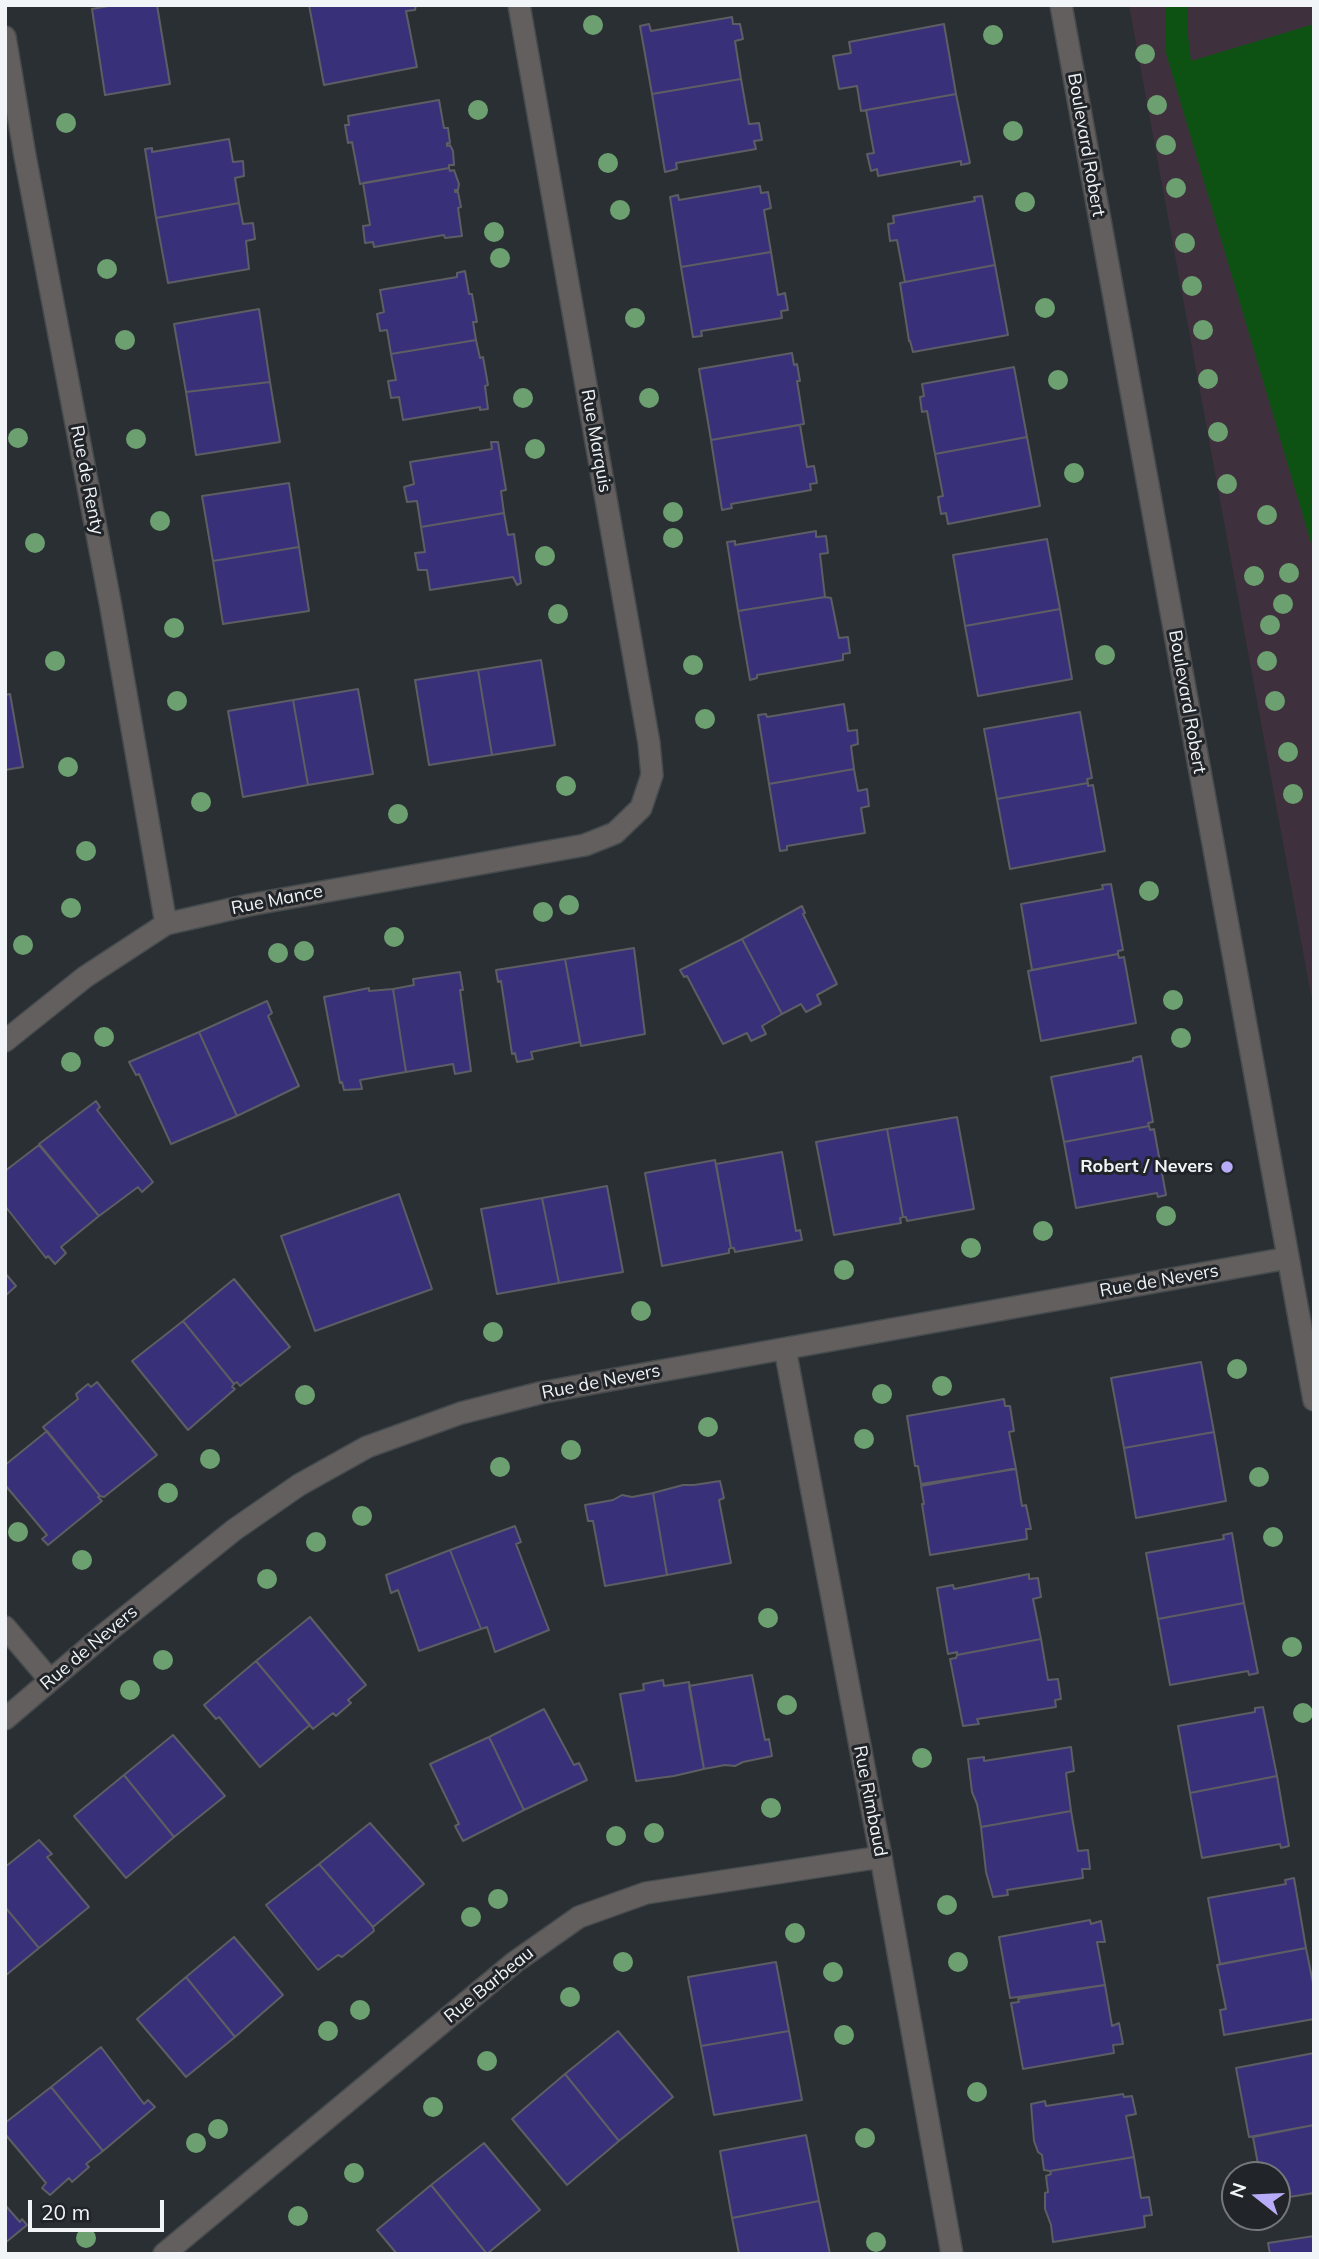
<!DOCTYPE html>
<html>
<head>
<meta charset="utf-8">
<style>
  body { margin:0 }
  #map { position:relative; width:1319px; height:2259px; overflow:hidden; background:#2a2f33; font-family:Mulish,sans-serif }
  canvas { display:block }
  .frame { position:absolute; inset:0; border:7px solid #f2f5f7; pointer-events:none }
  .north { position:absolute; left:1221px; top:2161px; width:70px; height:70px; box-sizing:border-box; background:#212529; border:2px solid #75787b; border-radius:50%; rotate:288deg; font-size:19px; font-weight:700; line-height:28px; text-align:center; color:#f2f5f7 }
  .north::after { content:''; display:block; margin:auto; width:24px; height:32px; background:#b8abf7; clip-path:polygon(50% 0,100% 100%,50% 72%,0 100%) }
  .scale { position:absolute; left:28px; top:2200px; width:136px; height:32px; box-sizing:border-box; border:4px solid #f2f5f7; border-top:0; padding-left:9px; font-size:21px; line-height:24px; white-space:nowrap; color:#f2f5f7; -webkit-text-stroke:5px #212529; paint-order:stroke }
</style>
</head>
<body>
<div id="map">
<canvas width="1319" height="2259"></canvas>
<div class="frame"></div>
<div class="north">N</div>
<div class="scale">20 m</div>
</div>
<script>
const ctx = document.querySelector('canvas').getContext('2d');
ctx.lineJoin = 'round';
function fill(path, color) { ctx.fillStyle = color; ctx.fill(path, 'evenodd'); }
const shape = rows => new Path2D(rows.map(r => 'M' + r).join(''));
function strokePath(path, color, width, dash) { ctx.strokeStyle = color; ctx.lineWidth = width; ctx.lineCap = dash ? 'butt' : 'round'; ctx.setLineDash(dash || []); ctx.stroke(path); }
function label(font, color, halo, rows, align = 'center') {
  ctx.font = font + ' Mulish,sans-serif'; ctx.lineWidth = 6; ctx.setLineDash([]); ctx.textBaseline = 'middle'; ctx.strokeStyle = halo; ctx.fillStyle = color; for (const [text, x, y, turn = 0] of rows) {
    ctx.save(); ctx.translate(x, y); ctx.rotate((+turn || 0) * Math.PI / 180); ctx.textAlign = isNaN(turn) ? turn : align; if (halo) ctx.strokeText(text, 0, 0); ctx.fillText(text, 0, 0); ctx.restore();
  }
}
const education = shape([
  [1129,5,1314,5,1314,1011]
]);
const green = shape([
  [1165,5,1188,5,1187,27,1191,61,1314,24,1314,553,1165,50]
]);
const building = shape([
  [114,5,157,5,170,84,105,95,92,9,114,5],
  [309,5,416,5,415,10,406,11,417,67,324,85,309,5],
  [732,17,733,24,740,24,743,39,735,41,741,79,652,94,640,26,649,24,651,31,732,17],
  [944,24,956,94,861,111,857,86,839,89,833,56,851,53,849,42,944,24],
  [741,79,749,124,759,123,762,140,754,141,756,149,676,163,677,169,665,172,652,94,741,79],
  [956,94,970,163,961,165,961,161,878,176,877,169,871,171,867,154,874,153,866,110,956,94],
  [439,100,444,128,448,128,450,143,447,143,447,146,450,145,453,151,454,165,449,165,449,168,360,184,352,142,348,143,345,125,349,125,348,116,439,100],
  [229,139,233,162,243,161,244,176,235,178,239,203,156,218,145,149,152,148,152,152,229,139],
  [449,168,450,171,454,170,459,184,458,190,455,190,455,192,458,192,461,207,458,208,462,236,445,238,444,235,374,247,373,242,365,243,363,226,370,225,363,183,449,168],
  [760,186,761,193,768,192,771,208,764,210,771,252,681,267,670,197,678,195,679,200,760,186],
  [982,196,995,265,905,282,897,240,890,241,888,224,894,223,893,216,975,201,974,197,982,196],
  [239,203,243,224,253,223,255,239,246,241,249,269,168,283,156,218,239,203],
  [771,252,778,295,785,293,788,310,781,311,782,318,701,331,702,336,693,337,681,267,771,252],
  [995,265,1008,335,913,352,910,341,909,341,900,283,995,265],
  [465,271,469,294,472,294,477,322,473,322,476,340,391,354,387,330,380,331,377,314,384,312,380,290,457,277,457,273,465,271],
  [259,309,270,382,186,392,174,324,259,309],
  [476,340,480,358,483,357,488,385,485,386,488,409,480,410,480,407,403,420,399,397,391,398,388,381,396,380,391,354,476,340],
  [792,353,794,365,797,364,800,381,797,381,804,424,711,440,699,369,792,353],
  [1014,367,1027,437,935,454,927,411,922,412,920,397,924,396,922,384,1014,367],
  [270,382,280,442,196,455,186,392,270,382],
  [800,425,807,467,814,466,817,483,810,484,811,490,731,504,732,508,722,510,711,440,800,425],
  [1027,437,1040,506,948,524,946,513,941,514,938,497,943,496,935,454,1027,437],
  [491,442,498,442,506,490,501,491,504,513,421,527,417,501,407,502,404,487,414,484,410,462,492,449,491,442],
  [289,483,299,547,213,561,202,496,289,483],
  [504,513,508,535,514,534,521,583,517,585,513,577,430,590,427,570,418,570,415,553,425,552,421,527,504,513],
  [816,531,816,537,826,536,828,553,820,554,825,597,738,611,727,542,735,541,735,545,816,531],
  [1047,539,1060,609,965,626,953,555,1047,539],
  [299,547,309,611,223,624,213,561,299,547],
  [825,597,831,598,839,638,848,637,850,653,843,654,843,660,757,675,757,678,750,680,738,611,825,597],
  [1060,609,1072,679,978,696,965,626,1060,609],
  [541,660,555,745,492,755,478,670,541,660],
  [478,670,492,755,429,765,415,680,478,670],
  [358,689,373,774,308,785,293,700,358,689],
  [10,694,23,767,5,770,5,695,10,694],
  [293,700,308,785,243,797,228,711,293,700],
  [844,704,848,731,857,730,858,744,851,746,854,769,769,784,758,715,766,714,767,717,844,704],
  [1080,712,1092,778,1087,779,1088,783,997,799,984,729,1080,712],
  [854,769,858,791,867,789,869,806,861,808,865,833,787,846,787,850,780,851,769,784,854,769],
  [1088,783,1088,786,1093,785,1105,851,1010,869,997,799,1088,783],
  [1111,884,1123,950,1118,951,1118,954,1032,970,1021,904,1103,889,1102,885,1111,884],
  [802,906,805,913,803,914,837,984,817,995,821,1004,806,1012,801,1004,782,1014,742,939,802,906],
  [742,939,782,1014,762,1026,766,1034,751,1041,747,1033,723,1044,687,976,684,977,680,970,742,939],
  [634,948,645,1034,581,1046,565,959,634,948],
  [1118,954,1119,958,1124,957,1136,1023,1041,1041,1028,971,1118,954],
  [565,959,580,1042,531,1052,533,1059,517,1062,515,1053,512,1054,501,981,498,982,496,970,565,959],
  [460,972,463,990,460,990,471,1071,455,1074,453,1064,406,1072,393,989,414,985,413,979,460,972],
  [369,988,369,991,393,989,406,1072,360,1080,362,1089,344,1090,342,1082,340,1083,324,997,369,988],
  [267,1001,272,1013,268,1016,299,1086,237,1116,199,1032,267,1001],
  [199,1032,237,1116,171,1144,139,1074,136,1075,129,1062,199,1032],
  [1141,1056,1153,1122,1148,1123,1149,1126,1064,1142,1051,1077,1133,1061,1133,1058,1141,1056],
  [96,1101,100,1107,97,1110,153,1182,142,1192,138,1187,99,1216,39,1144,96,1101],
  [957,1117,974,1209,907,1221,906,1217,903,1217,887,1129,957,1117],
  [1149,1126,1150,1130,1154,1129,1166,1195,1158,1197,1157,1193,1076,1208,1064,1142,1149,1126],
  [887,1129,903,1217,900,1218,901,1223,834,1235,816,1142,887,1129],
  [39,1145,99,1216,61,1247,66,1253,55,1264,48,1256,46,1258,5,1206,5,1171,39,1145],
  [782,1152,796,1231,800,1230,802,1240,735,1252,734,1248,731,1248,716,1164,782,1152],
  [715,1160,731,1248,729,1249,729,1253,662,1266,645,1173,715,1160],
  [607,1186,623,1272,559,1283,542,1198,607,1186],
  [399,1194,432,1289,315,1331,281,1236,399,1194],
  [542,1198,559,1283,497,1294,481,1209,542,1198],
  [5,1273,16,1286,5,1296,5,1273],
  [234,1279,290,1347,240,1386,237,1382,234,1384,183,1321,234,1279],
  [183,1321,234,1384,232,1387,235,1389,188,1430,132,1361,183,1321],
  [1201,1362,1214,1432,1124,1448,1111,1378,1201,1362],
  [97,1382,157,1455,104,1497,100,1496,43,1427,78,1399,76,1394,88,1384,91,1387,97,1382],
  [1004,1399,1005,1406,1010,1406,1014,1431,1009,1432,1016,1469,921,1484,918,1466,915,1466,907,1416,1004,1399],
  [47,1431,100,1496,98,1497,102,1501,48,1545,42,1539,47,1535,5,1485,5,1465,47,1431],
  [1214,1432,1226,1501,1136,1518,1124,1448,1214,1432],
  [1012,1469,1016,1469,1022,1506,1026,1505,1031,1529,1026,1529,1027,1539,930,1555,922,1504,924,1504,921,1486,1012,1469],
  [720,1481,724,1498,719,1500,731,1563,667,1575,653,1493,683,1485,694,1485,720,1481],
  [653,1493,667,1575,605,1586,593,1521,588,1521,585,1505,613,1500,622,1495,632,1497,653,1493],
  [515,1526,521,1542,516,1544,549,1630,495,1652,487,1627,481,1629,450,1550,515,1526],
  [1232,1533,1244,1603,1158,1619,1146,1553,1224,1539,1223,1535,1232,1533],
  [450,1550,481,1629,419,1651,398,1590,391,1593,386,1575,450,1550],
  [1029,1574,1029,1579,1038,1578,1041,1597,1033,1599,1041,1639,957,1655,957,1652,948,1654,937,1588,953,1585,954,1589,1029,1574],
  [1244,1603,1258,1673,1249,1675,1248,1671,1170,1685,1158,1619,1244,1603],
  [310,1617,366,1685,348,1700,351,1703,336,1716,333,1713,313,1729,256,1661,310,1617],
  [1041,1639,1048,1680,1058,1679,1061,1699,1055,1700,1056,1707,977,1719,979,1724,963,1726,950,1659,956,1658,957,1655,1041,1639],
  [256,1661,310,1725,260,1767,219,1717,216,1719,204,1705,256,1661],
  [752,1675,765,1740,769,1739,772,1756,743,1762,735,1766,725,1765,704,1769,689,1686,752,1675],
  [663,1680,664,1686,689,1682,704,1769,674,1776,636,1781,620,1694,644,1690,643,1684,663,1680],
  [1263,1707,1277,1776,1190,1793,1178,1726,1255,1712,1255,1708,1263,1707],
  [544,1709,574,1765,579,1763,587,1780,524,1810,489,1737,544,1709],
  [173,1735,225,1796,174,1837,124,1775,173,1735],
  [489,1737,524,1810,463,1841,455,1826,459,1824,430,1764,489,1737],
  [1071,1747,1074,1771,1066,1773,1071,1811,981,1827,977,1804,972,1792,968,1759,984,1757,984,1761,1071,1747],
  [124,1775,174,1837,126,1878,74,1816,124,1775],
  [1277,1776,1289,1846,1281,1848,1280,1844,1202,1858,1190,1793,1277,1776],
  [1071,1811,1078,1851,1088,1850,1090,1869,1082,1869,1083,1878,1007,1890,1008,1895,993,1897,986,1872,981,1827,1071,1811],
  [370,1823,424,1884,373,1927,319,1864,370,1823],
  [39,1840,52,1854,47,1857,89,1907,39,1948,5,1907,5,1867,39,1840],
  [319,1864,373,1927,374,1931,342,1957,338,1955,318,1970,266,1905,319,1864],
  [1294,1878,1306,1948,1220,1964,1208,1898,1286,1884,1285,1880,1294,1878],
  [5,1907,39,1948,5,1976,5,1907],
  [1090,1920,1091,1924,1101,1921,1105,1942,1097,1942,1105,1985,1010,1998,999,1937,1090,1920],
  [234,1937,283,1995,235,2037,186,1977,234,1937],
  [1306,1948,1314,1988,1314,2019,1224,2035,1220,2010,1226,2009,1217,1965,1306,1948],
  [776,1962,789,2031,701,2046,688,1977,776,1962],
  [186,1977,235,2037,186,2077,137,2019,186,1977],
  [1105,1985,1112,2026,1119,2023,1123,2044,1113,2045,1114,2053,1023,2069,1011,2003,1019,2002,1018,1999,1105,1985],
  [618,2031,673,2097,619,2141,565,2074,618,2031],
  [789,2031,802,2100,714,2115,701,2046,789,2031],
  [101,2047,144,2104,148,2100,155,2107,103,2151,51,2087,101,2047],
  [1314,2053,1314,2125,1249,2137,1236,2068,1314,2053],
  [565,2074,619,2141,567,2185,512,2119,565,2074],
  [51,2087,103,2151,86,2164,89,2167,72,2182,69,2178,50,2195,42,2188,46,2183,5,2134,5,2123,51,2087],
  [1123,2094,1124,2097,1132,2096,1136,2114,1126,2116,1134,2157,1050,2171,1044,2170,1042,2155,1038,2152,1034,2141,1031,2104,1045,2101,1046,2106,1123,2094],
  [1314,2125,1314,2193,1277,2199,1277,2175,1260,2175,1253,2137,1314,2125],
  [806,2135,819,2201,732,2218,720,2151,806,2135],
  [484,2143,540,2210,487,2254,431,2185,484,2143],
  [1134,2157,1141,2198,1149,2197,1152,2215,1144,2216,1145,2227,1053,2242,1051,2225,1045,2209,1045,2193,1048,2192,1046,2176,1051,2174,1050,2171,1134,2157],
  [431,2185,487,2254,397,2254,377,2230,431,2185],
  [819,2201,830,2254,739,2254,732,2218,819,2201],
  [5,2205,20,2222,22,2219,27,2225,5,2243,5,2205],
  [1314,2236,1314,2254,1270,2254,1268,2243,1314,2236]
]);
const minor = shape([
  [1061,5,1314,1400],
  [5,37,25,156,110,602,166,924],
  [5,1041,85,977,166,924,249,905,585,845,615,833,641,808,652,775,649,743,519,5],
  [785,1349,881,1857,952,2254],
  [5,1627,50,1680],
  [5,1719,106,1633,234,1530,299,1485,367,1447,461,1413,540,1393,621,1378,1288,1258],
  [164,2254,515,1962,579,1917,646,1893,881,1857]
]);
const trees = [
  [593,25],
  [993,35],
  [1145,54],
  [1157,105],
  [478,110],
  [66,123],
  [1013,131],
  [1166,145],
  [608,163],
  [1176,188],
  [1025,202],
  [620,210],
  [494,232],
  [1185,243],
  [500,258],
  [107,269],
  [1192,286],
  [1045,308],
  [635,318],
  [1203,330],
  [125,340],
  [1208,379],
  [1058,380],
  [523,398],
  [649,398],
  [1218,432],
  [18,438],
  [136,439],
  [535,449],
  [1074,473],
  [1227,484],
  [673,512],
  [1267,515],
  [160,521],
  [673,538],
  [35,543],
  [545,556],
  [1289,573],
  [1254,576],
  [1283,604],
  [558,614],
  [1270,625],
  [174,628],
  [1105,655],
  [55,661],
  [1267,661],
  [693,665],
  [177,701],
  [1275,701],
  [705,719],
  [1288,752],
  [68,767],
  [566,786],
  [1293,794],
  [201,802],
  [398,814],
  [86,851],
  [1149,891],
  [569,905],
  [71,908],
  [543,912],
  [394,937],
  [23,945],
  [304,951],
  [278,953],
  [1173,1000],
  [104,1037],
  [1181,1038],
  [71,1062],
  [1166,1216],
  [1043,1231],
  [971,1248],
  [844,1270],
  [641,1311],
  [493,1332],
  [1237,1369],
  [942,1386],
  [882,1394],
  [305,1395],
  [708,1427],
  [864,1439],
  [571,1450],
  [210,1459],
  [500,1467],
  [1259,1477],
  [168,1493],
  [362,1516],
  [18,1532],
  [1273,1537],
  [316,1542],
  [82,1560],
  [267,1579],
  [768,1618],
  [1292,1647],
  [163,1660],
  [130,1690],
  [787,1705],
  [1303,1713],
  [922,1758],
  [771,1808],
  [654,1833],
  [616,1836],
  [498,1899],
  [947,1905],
  [471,1917],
  [795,1933],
  [623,1962],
  [958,1962],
  [833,1972],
  [570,1997],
  [360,2010],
  [328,2031],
  [844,2035],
  [487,2061],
  [977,2092],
  [433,2107],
  [218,2129],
  [865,2138],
  [196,2143],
  [354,2173],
  [298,2216],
  [86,2238],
  [876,2242]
];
const markers = [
  [1227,1167,7,"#b8abf7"]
];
const streetNames = [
  ["Boulevard Robert",1086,145,80],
  ["Rue Marquis",596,441,80],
  ["Rue de Renty",87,480,79],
  ["Boulevard Robert",1187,702,80],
  ["Rue Mance",277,900,-11],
  ["Rue de Nevers",1159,1281,-10],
  ["Rue de Nevers",601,1382,-11],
  ["Rue de Nevers",89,1648,-40],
  ["Rue Rimbaud",870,1801,79],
  ["Rue Barbeau",489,1985,-39]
];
const poiNames = [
  ["Robert / Nevers",1213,1167]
];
fill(education, '#3f303d');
fill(green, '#0d5213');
fill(building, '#38317a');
strokePath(building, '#5d5e63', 2);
strokePath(minor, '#464b4e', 24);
strokePath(minor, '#625f5e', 21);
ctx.fillStyle = '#6ca070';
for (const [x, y] of trees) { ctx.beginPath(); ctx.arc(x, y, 10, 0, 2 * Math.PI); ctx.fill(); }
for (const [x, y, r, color] of markers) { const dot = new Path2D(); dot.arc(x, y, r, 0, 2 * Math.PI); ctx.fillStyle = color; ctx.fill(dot); strokePath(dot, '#212529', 2.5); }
label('18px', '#f2f5f7', '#212529', streetNames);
label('bold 18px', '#f2f5f7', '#212529', poiNames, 'right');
</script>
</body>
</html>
